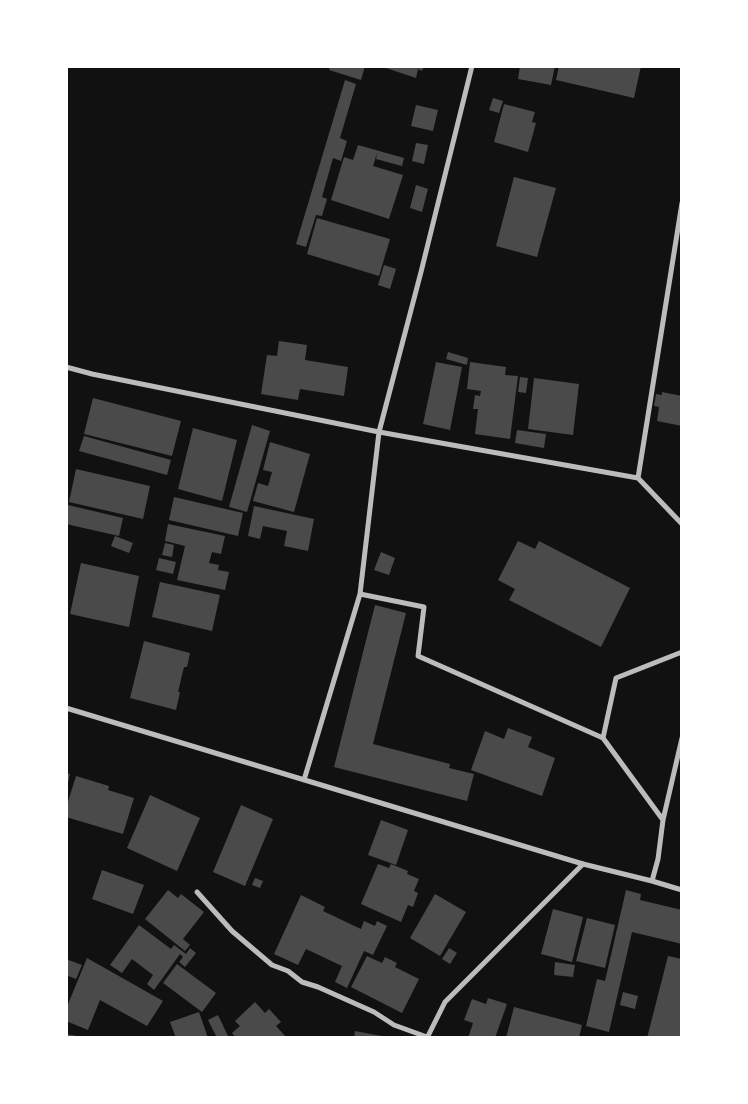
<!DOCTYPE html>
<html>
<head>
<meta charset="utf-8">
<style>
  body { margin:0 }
  #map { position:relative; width:748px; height:1104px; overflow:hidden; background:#111; font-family:"PT Sans",sans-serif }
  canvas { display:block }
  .frame { position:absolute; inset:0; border:68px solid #fff; pointer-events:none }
</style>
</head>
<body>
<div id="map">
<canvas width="748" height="1104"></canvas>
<div class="frame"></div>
</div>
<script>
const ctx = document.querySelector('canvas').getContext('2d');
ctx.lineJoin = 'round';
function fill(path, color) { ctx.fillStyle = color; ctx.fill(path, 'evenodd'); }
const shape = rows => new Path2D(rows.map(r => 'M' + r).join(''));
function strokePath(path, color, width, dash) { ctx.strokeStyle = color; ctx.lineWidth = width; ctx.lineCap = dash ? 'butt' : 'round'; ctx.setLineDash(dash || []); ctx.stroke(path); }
const building = shape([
  [330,66,365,66,361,80,329,70],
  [387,66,424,66,422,71,418,69,416,78,386,68],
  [520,66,555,66,551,85,518,79],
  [559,66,641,66,634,98,556,80],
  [345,80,356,84,340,138,347,141,341,161,333,158,322,197,327,199,322,216,316,215,306,247,296,244],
  [493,98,503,101,499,113,489,110],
  [504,104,535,112,532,122,536,123,528,152,494,142],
  [416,105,438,110,433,131,411,126],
  [416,143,428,145,424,164,412,161],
  [358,145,404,158,402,166,376,159,377,153,373,166,403,175,389,219,331,200,344,157,353,160],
  [514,177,556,188,537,257,496,246],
  [416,185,428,189,422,212,410,208],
  [317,218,390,239,379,276,307,254],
  [384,265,396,269,390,289,378,285],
  [279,341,307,345,305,360,348,367,344,396,300,389,298,400,261,394,267,355,277,356],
  [448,352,468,358,467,365,446,359],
  [436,362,462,367,450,430,423,424],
  [470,362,506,367,505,375,518,376,510,439,475,434,478,409,473,409,475,395,480,396,481,391,467,389],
  [520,377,528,378,526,393,518,392],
  [534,378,579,384,573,435,528,429],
  [662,392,682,396,682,426,657,421,659,407,654,406,656,394,662,395],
  [93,398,181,421,172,456,84,434],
  [252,425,270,431,247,512,229,507],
  [193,428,237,440,222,501,178,489],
  [517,430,546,434,544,448,515,443],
  [84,436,171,460,167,475,79,451],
  [270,442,310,454,294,512,253,501,258,483,268,486,272,472,263,470],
  [76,469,150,486,143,519,69,502],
  [174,497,243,513,238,536,169,520],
  [68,505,123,518,119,536,66,524],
  [254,506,314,519,308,551,284,546,287,531,263,526,260,539,248,536],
  [168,524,225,536,221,554,212,552,209,563,219,565,218,570,229,572,225,590,177,580,185,546,165,541],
  [115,536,133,543,129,553,111,546],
  [518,541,535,549,539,541,630,588,601,647,509,600,515,589,498,580],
  [165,543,174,545,172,557,162,555],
  [381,552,395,558,389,575,374,570],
  [159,558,176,562,173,574,156,570],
  [81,563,139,576,129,627,70,614],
  [160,582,220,595,212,631,152,617],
  [375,605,406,613,373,744,450,764,449,768,474,774,467,801,334,767],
  [144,641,190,653,187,667,184,667,178,692,180,692,176,710,130,698],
  [508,728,532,737,528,747,555,758,542,796,471,770,485,731,504,739],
  [66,773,70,774,67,786,66,786],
  [76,776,109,786,108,790,134,798,123,834,66,817,66,808],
  [150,795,200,818,177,871,127,848],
  [241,805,273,819,245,886,213,872],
  [381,820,408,830,396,865,368,855],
  [378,864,389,868,391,864,408,871,407,874,419,879,414,891,418,893,413,907,408,905,401,922,361,904],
  [102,870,144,885,133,914,92,899],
  [255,878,263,881,260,888,252,885],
  [168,890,178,898,181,894,204,912,183,939,190,945,185,951,145,919],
  [626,890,641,894,640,900,682,910,682,944,632,932,609,1032,586,1026,597,979,605,981],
  [435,894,466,912,440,956,410,938],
  [301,895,325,907,323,911,361,929,364,921,375,926,377,921,387,926,373,955,364,951,347,988,335,982,342,966,306,949,298,965,274,954],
  [553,909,583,917,572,962,541,954],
  [587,918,615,925,605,968,576,961],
  [139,925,171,949,174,945,186,954,190,948,196,953,185,967,179,962,183,957,180,954,154,990,147,984,153,975,132,959,122,973,110,965],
  [449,948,457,953,450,964,442,959],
  [367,956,382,963,385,957,397,963,395,967,419,979,402,1013,351,987],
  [668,956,682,959,682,1038,647,1038],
  [87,958,163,1001,147,1026,100,1000,88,1030,66,1021,66,1009],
  [66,959,82,965,76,979,66,975],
  [555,962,575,965,573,977,554,975],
  [177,964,216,993,202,1012,163,983],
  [623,992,638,996,635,1009,620,1005],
  [488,998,507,1004,495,1038,468,1038,473,1023,464,1020,472,999,486,1004],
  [255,1002,265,1013,269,1009,281,1022,276,1026,287,1038,236,1038,232,1033,240,1026,235,1021],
  [514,1007,582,1025,579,1038,506,1038],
  [199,1012,208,1038,176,1038,170,1022],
  [218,1015,228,1036,225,1038,217,1038,208,1020],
  [355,1031,387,1037,387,1038,354,1038],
  [66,1034,83,1037,83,1038,66,1038]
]);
const minor = shape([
  [472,66,421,272,379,432,638,478,682,524],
  [66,367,92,374,379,432,360,594,304,780],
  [638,478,682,203],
  [360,594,424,607,418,656,603,738],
  [66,708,583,864,652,881],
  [682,738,663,820,658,859,652,881,682,890],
  [663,820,603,738,616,678,682,652],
  [197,892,232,931,272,965,288,971,302,982,318,987,374,1012,394,1025,427,1037],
  [427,1038,445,1002,583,864]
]);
fill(building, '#4a4a4a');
strokePath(minor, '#bcbcbc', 5);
</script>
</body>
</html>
